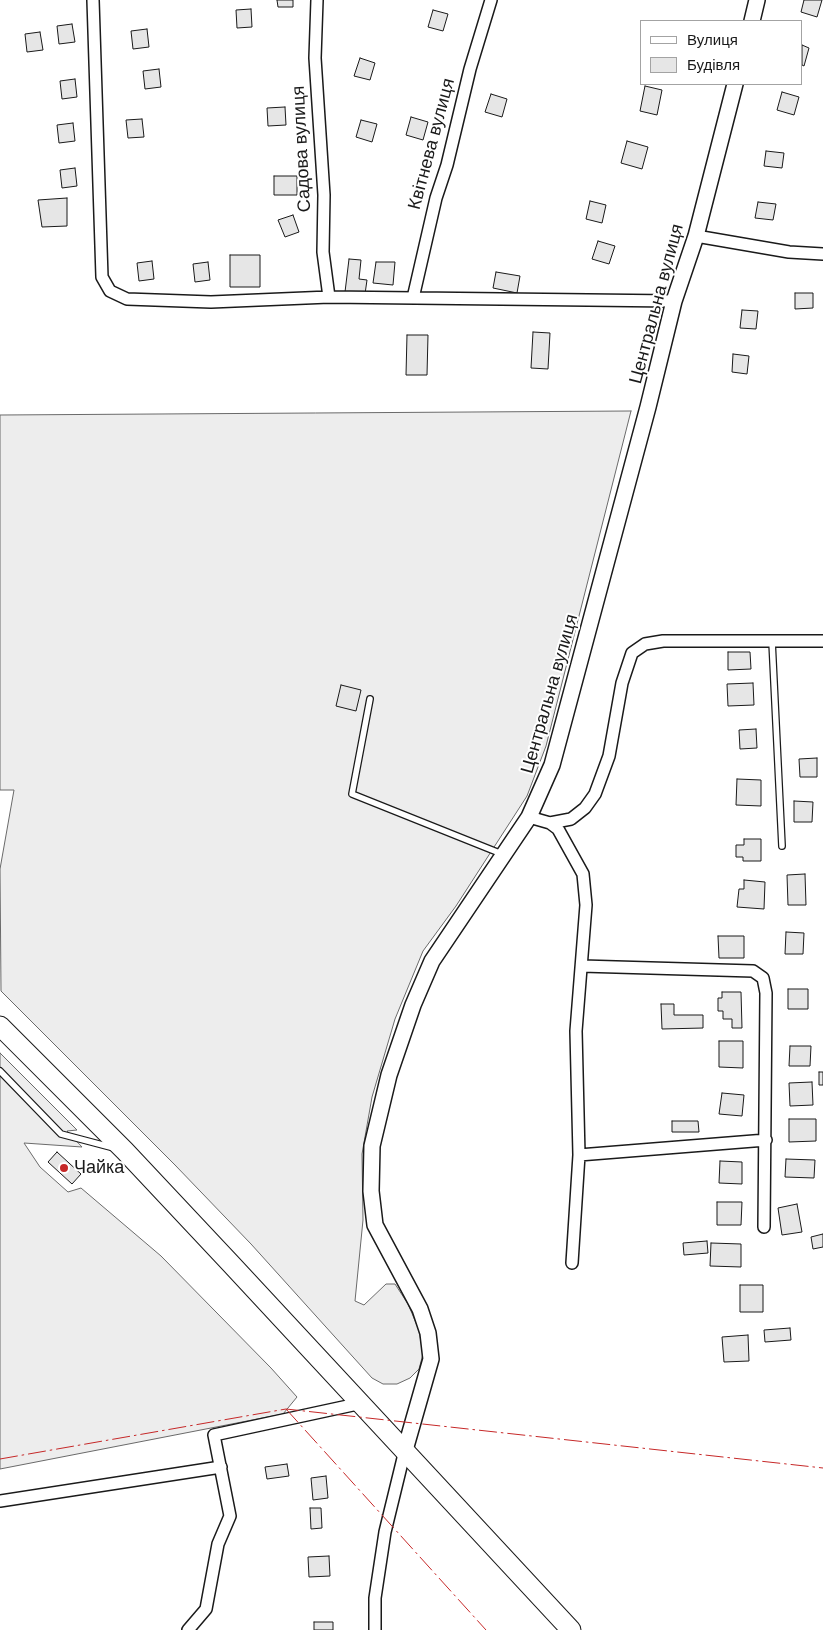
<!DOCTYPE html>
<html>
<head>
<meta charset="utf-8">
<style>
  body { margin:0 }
  #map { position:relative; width:823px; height:1630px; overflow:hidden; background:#fff; font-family:Helvetica,sans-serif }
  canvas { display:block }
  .legend { position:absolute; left:640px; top:20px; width:162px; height:65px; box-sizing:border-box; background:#fff; border:1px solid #a3a3a3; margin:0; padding:6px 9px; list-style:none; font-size:15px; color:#1a1a1a }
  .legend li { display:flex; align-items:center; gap:10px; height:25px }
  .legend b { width:25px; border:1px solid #a3a3a3 }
</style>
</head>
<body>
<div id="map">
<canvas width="823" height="1630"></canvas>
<ul class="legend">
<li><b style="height:6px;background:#fff"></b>Вулиця</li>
<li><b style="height:14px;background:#e6e6e6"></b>Будівля</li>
</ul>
</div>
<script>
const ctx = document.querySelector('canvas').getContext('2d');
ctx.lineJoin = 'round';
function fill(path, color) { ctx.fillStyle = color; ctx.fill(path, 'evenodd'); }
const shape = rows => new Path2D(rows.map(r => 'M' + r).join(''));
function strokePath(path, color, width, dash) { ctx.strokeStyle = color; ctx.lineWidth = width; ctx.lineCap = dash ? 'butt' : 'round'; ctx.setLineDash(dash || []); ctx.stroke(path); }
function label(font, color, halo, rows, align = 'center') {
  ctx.font = font + ' Helvetica,sans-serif'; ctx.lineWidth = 4; ctx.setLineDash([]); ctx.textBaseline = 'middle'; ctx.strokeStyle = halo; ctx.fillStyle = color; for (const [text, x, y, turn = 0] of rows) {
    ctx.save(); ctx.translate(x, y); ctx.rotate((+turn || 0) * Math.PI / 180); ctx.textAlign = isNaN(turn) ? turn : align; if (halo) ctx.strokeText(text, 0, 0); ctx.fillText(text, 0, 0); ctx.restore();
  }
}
const built = shape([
  [631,411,546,746,527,796,456,906,423,951,395,1019,372,1097,362,1154,363,1220,355,1301,364,1305,386,1284,395,1284,408,1304,419,1330,423,1354,419,1369,410,1378,397,1384,383,1384,372,1378,251,1244,175,1165,1,991,0,869,14,790,0,790,0,415,631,411],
  [0,1053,77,1130,67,1131,82,1147,24,1143,40,1167,68,1192,81,1188,161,1256,271,1368,297,1397,283,1414,0,1469,0,1053]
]);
const building = shape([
  [277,0,293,0,293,7,278,7,277,0],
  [804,0,822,0,817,17,801,12,804,0],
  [251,9,252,27,237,28,236,10,251,9],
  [433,10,448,14,443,31,428,27,433,10],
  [72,24,75,42,59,44,57,26,72,24],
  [147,29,149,47,133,49,131,31,147,29],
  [40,32,43,50,27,52,25,34,40,32],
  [802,45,809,48,804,66,802,65,802,45],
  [360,58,375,63,370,80,354,76,360,58],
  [159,69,161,87,145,89,143,71,159,69],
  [75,79,77,97,62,99,60,81,75,79],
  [645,86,662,90,657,115,640,111,645,86],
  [782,92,799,97,794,115,777,110,782,92],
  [491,94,507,99,502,117,485,112,491,94],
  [285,107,286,125,268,126,267,108,285,107],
  [411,117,428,122,423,140,406,135,411,117],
  [142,119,144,137,128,138,126,120,142,119],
  [361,120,377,124,372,142,356,137,361,120],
  [73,123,75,141,59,143,57,125,73,123],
  [627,141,648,147,642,169,621,163,627,141],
  [766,151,784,153,782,168,764,166,766,151],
  [75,168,77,186,62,188,60,170,75,168],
  [274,176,297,176,297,195,274,195,274,176],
  [67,198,67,226,42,227,38,200,67,198],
  [590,201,606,205,602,223,586,219,590,201],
  [758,202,776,204,773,220,755,218,758,202],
  [293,215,299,232,285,237,278,220,293,215],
  [598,241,615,246,609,264,592,259,598,241],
  [230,255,260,255,260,287,230,287,230,255],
  [349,259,361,260,359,279,367,280,365,294,345,292,349,259],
  [152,261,154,279,139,281,137,263,152,261],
  [208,262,210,280,195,282,193,264,208,262],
  [376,262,395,262,393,285,373,283,376,262],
  [496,272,520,276,517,293,493,288,496,272],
  [795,293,813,293,813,308,795,309,795,293],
  [742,310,758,311,756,329,740,328,742,310],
  [533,332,550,333,548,369,531,368,533,332],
  [407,335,428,335,427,375,406,375,407,335],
  [733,354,749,356,747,374,732,372,733,354],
  [728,652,750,652,751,669,728,670,728,652],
  [753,683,754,705,728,706,727,684,753,683],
  [341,685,361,690,356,711,336,706,341,685],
  [756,729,757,748,740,749,739,730,756,729],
  [817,758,817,777,800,777,799,759,817,758],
  [737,779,761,780,761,806,736,805,737,779],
  [794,801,813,802,812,822,794,822,794,801],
  [744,839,761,839,761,861,743,861,743,857,736,857,736,845,744,845,744,839],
  [805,874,806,905,788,905,787,875,805,874],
  [744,880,765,882,764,909,737,907,739,889,744,889,744,880],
  [786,932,804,933,803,954,785,954,786,932],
  [718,936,744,936,744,958,719,958,718,936],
  [788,989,808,989,808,1009,788,1009,788,989],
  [722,992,741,992,742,1028,732,1028,732,1019,723,1019,723,1011,718,1011,718,998,722,998,722,992],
  [661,1004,674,1004,674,1015,703,1015,703,1028,662,1029,661,1004],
  [719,1041,743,1041,743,1068,719,1067,719,1041],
  [790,1046,811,1046,810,1066,789,1066,790,1046],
  [819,1072,823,1072,823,1085,819,1085,819,1072],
  [812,1082,813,1105,790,1106,789,1083,812,1082],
  [722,1093,744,1095,742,1116,719,1114,722,1093],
  [789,1119,816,1119,816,1141,789,1142,789,1119],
  [672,1121,698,1121,699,1132,672,1132,672,1121],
  [57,1152,81,1174,72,1184,48,1162,57,1152],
  [786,1159,815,1160,814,1178,785,1177,786,1159],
  [720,1161,742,1162,742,1184,719,1183,720,1161],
  [717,1202,742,1202,741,1225,717,1225,717,1202],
  [797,1204,802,1232,782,1235,778,1208,797,1204],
  [823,1234,823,1247,813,1249,811,1237,823,1234],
  [707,1241,708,1253,684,1255,683,1243,707,1241],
  [711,1243,741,1244,741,1267,710,1266,711,1243],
  [740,1285,763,1285,763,1312,740,1312,740,1285],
  [790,1328,791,1340,765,1342,764,1330,790,1328],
  [748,1335,749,1361,724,1362,722,1337,748,1335],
  [287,1464,289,1476,267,1479,265,1467,287,1464],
  [326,1476,328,1498,313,1500,311,1478,326,1476],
  [310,1508,321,1508,322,1528,311,1529,310,1508],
  [329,1556,330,1576,309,1577,308,1557,329,1556],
  [314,1622,333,1622,333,1630,314,1630,314,1622]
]);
const service = shape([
  [772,641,782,846],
  [370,699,352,794,502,854],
  [0,1071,61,1134,114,1148]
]);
const minor = shape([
  [93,0,102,277,110,291,127,299,211,302,329,297,674,301],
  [317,0,315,58,324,195,323,252,329,297],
  [696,236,789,252,823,254],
  [413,298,436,198,447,165,470,69,491,0],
  [529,817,550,823,571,819,585,808,595,794,609,756,622,683,632,653,645,644,663,641,823,641],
  [550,823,558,829,583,874,586,905,576,1031,579,1155,572,1263],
  [582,966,753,971,763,978,766,993,764,1227],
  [579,1155,766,1140],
  [0,1501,221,1467],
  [188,1630,206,1609,218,1544,230,1516,214,1435,362,1403],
  [375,1630,375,1598,385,1532,405,1450]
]);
const tertiary = shape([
  [752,21,757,0],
  [405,1450,431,1359,428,1333,420,1309,375,1225,371,1191,372,1146,389,1075,413,1005,432,961,529,817,552,765,648,407,674,301,696,236,735,84]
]);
const trunk = shape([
  [0,1026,125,1151,232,1265,571,1630]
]);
const power = shape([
  [286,1409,486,1630],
  [0,1459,286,1409,823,1468]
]);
const markers = [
  [64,1168,5,"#c62828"]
];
const streetNames = [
  ["Квітнева вулиця",432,144,-75],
  ["Садова вулиця",302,149,-93],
  ["Центральна вулиця",657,304,-75],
  ["Центральна вулиця",550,694,-74]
];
const poiNames = [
  ["Чайка",74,1168]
];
fill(built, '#ededed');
strokePath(built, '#6a6a6a', 1);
fill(building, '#e6e6e6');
strokePath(building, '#1a1a1a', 1);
strokePath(service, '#1a1a1a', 8);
strokePath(minor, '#1a1a1a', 14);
strokePath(tertiary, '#1a1a1a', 18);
strokePath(trunk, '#1a1a1a', 21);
strokePath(service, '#fff', 5.5);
strokePath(minor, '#fff', 11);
strokePath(tertiary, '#fff', 15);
strokePath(trunk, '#fff', 19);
strokePath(power, '#c62828', 1, [18, 4, 2.5, 4]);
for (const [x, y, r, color] of markers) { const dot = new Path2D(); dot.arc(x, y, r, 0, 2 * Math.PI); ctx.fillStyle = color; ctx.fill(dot); strokePath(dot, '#fff', 2); }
label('18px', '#1a1a1a', '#fff', streetNames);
label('18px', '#1a1a1a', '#fff', poiNames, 'left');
</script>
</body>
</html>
